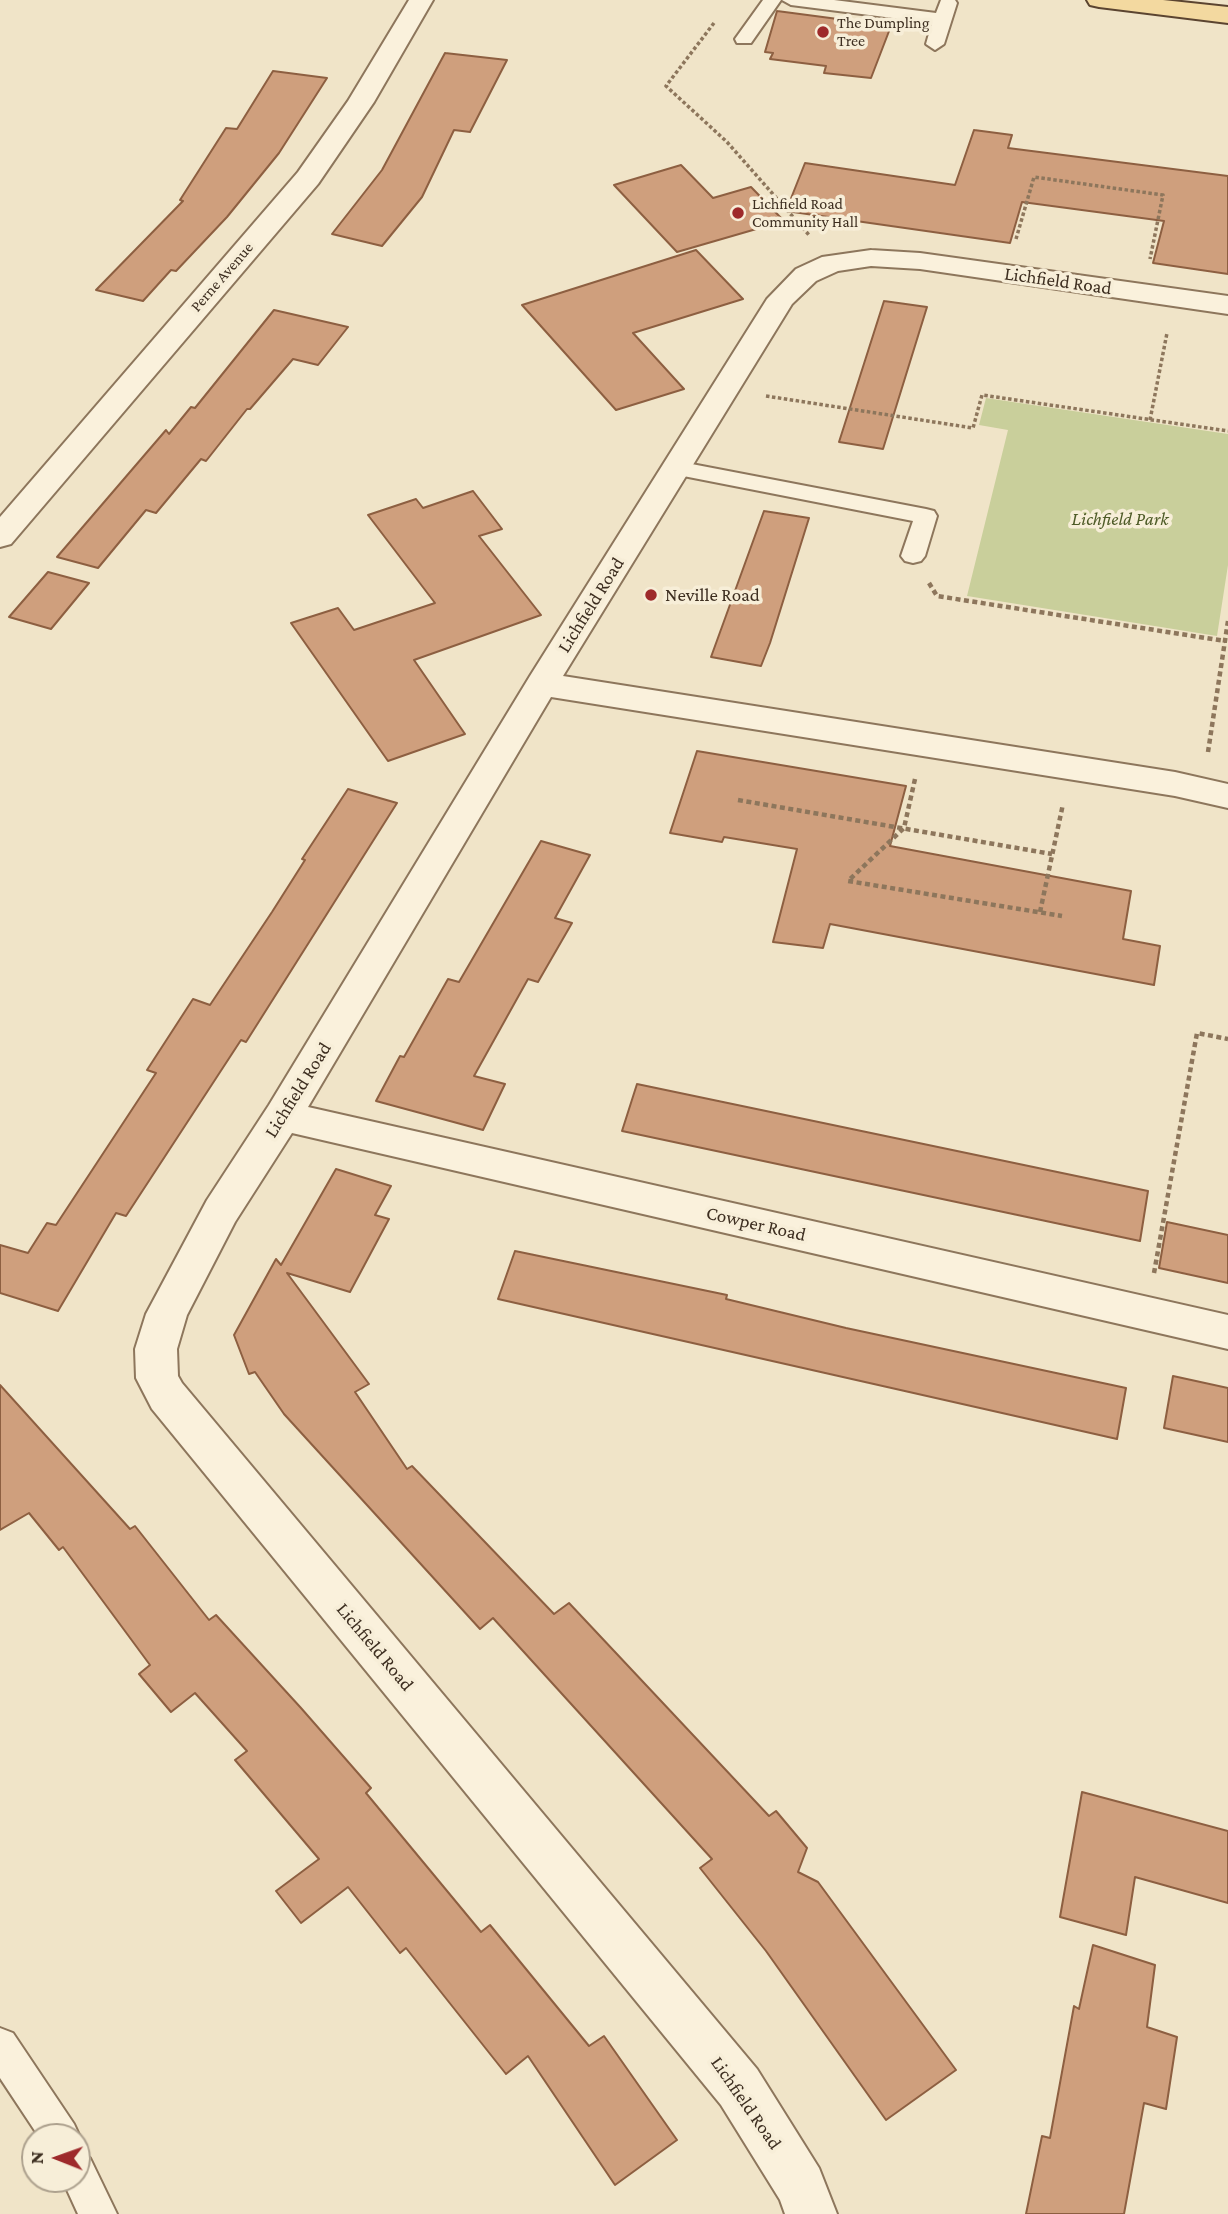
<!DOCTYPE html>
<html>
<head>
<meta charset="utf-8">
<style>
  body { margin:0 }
  #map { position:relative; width:1228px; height:2214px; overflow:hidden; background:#f0e4c8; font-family:"Crimson Pro",serif }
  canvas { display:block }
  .north { position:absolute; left:21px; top:2123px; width:70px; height:70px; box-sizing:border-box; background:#f7eed8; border:2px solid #ada18e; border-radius:50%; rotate:271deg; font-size:19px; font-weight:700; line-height:28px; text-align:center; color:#3d2e20 }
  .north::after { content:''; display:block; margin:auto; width:24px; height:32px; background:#9e2a2b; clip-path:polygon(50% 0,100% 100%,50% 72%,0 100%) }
</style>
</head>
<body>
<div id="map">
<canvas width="1228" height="2214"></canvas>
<div class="north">N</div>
</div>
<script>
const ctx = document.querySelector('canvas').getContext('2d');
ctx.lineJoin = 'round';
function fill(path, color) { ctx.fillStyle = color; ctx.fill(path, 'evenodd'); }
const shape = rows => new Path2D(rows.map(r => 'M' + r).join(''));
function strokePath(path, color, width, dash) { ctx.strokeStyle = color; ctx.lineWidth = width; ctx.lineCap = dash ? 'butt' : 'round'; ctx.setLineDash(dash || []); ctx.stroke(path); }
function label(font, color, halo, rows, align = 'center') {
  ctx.font = font + ' "Crimson Pro",serif'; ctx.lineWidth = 7; ctx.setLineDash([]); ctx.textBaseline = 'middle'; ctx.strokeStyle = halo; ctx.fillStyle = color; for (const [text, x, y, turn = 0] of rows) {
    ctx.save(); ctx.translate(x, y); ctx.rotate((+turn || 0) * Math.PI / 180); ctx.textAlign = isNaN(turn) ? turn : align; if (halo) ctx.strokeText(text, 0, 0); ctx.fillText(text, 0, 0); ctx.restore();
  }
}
const green = shape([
  [986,398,1228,434,1228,565,1217,636,967,596,1008,430,979,425]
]);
const building = shape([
  [777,11,891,26,871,78,824,73,826,66,770,59,773,53,765,52,777,11],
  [445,53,507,60,470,132,454,130,422,197,382,246,332,234,382,170,445,53],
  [273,71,327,78,279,153,227,217,176,271,171,270,143,301,96,290,183,201,180,200,226,128,237,129,273,71],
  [974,130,1012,135,1008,148,1228,176,1228,274,1153,263,1164,221,1022,202,1010,243,786,211,805,163,955,185,974,130],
  [681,165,713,198,751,187,784,221,677,252,614,185,681,165],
  [696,250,743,299,633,333,684,389,616,410,522,305,696,250],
  [884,301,927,307,883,449,839,442,884,301],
  [274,310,348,327,318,365,293,359,250,409,247,409,206,461,201,459,156,513,146,510,98,568,57,557,166,430,169,434,191,407,195,408,274,310],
  [473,491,502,529,479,536,541,615,414,660,465,734,388,761,291,623,338,608,354,630,435,603,368,515,416,499,423,508,473,491],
  [764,511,809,518,770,643,761,666,711,657,764,511],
  [48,572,89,583,51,629,9,617,48,572],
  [697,751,906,786,890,846,1131,891,1123,939,1160,946,1154,985,830,924,823,948,773,942,797,849,724,837,722,842,670,833,697,751],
  [348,789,397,803,246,1042,241,1040,126,1216,116,1213,58,1311,0,1293,0,1245,28,1253,47,1223,56,1225,156,1073,147,1070,193,999,210,1005,272,912,305,860,302,859,348,789],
  [541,841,590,855,555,918,572,923,538,982,528,979,474,1076,505,1084,483,1130,376,1101,400,1056,404,1057,448,979,459,982,541,841],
  [637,1084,1148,1191,1140,1241,622,1131,637,1084],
  [336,1169,391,1186,375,1215,389,1219,350,1292,287,1273,369,1384,355,1392,407,1469,412,1466,554,1614,569,1603,769,1816,776,1811,807,1848,798,1872,818,1882,956,2070,886,2120,766,1951,700,1868,712,1859,493,1618,480,1629,284,1414,255,1372,249,1374,234,1335,276,1259,281,1265,336,1169],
  [1167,1222,1228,1235,1228,1283,1159,1268,1167,1222],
  [515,1251,727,1295,726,1299,846,1328,1126,1388,1117,1439,498,1299,515,1251],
  [1173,1376,1228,1388,1228,1442,1164,1428,1173,1376],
  [0,1385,130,1529,135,1526,209,1620,216,1615,301,1708,371,1788,366,1793,481,1932,490,1925,589,2046,604,2036,677,2140,615,2185,528,2056,506,2074,406,1948,400,1953,348,1887,301,1923,276,1891,319,1859,235,1760,247,1751,195,1693,171,1712,139,1674,150,1665,63,1547,59,1550,29,1513,0,1530,0,1385],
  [1082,1792,1228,1831,1228,1903,1135,1877,1126,1935,1060,1917,1082,1792],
  [1093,1945,1155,1965,1147,2027,1177,2037,1166,2109,1144,2103,1124,2214,1026,2214,1042,2136,1050,2138,1074,2006,1079,2009,1093,1945]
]);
const pathFar1 = shape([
  [714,23,666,86,727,142,809,235],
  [1016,239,1034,177,1163,195,1150,259],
  [766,396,973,428,982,395,1228,431],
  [1150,420,1167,333]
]);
const path = shape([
  [929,583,937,596,1225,641],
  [1208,752,1228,621],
  [915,779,904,828,848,881,1062,916],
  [738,800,1052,854],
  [1040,912,1063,804],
  [1154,1273,1197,1033,1228,1039]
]);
const service = shape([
  [763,0,781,0,751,43,737,43,735,39,763,0],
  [782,0,834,0,936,13,941,0,955,0,957,3,944,44,935,50,926,44,932,23,791,5,782,0],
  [676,461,926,509,934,511,937,516,925,556,921,561,913,563,905,561,901,556,913,521,668,473,665,468,668,463,676,461],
  [0,2028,13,2033,74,2124,80,2137,77,2143,77,2137,39,2137,0,2078,0,2028],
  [77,2152,90,2158,117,2214,78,2214,62,2179,77,2179,77,2152]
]);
const minor = shape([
  [409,0,433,0,374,102,318,184,11,544,0,547,0,517,298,172,348,101,409,0],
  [871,250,920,253,1228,296,1228,314,920,269,871,266,838,271,816,281,792,304,563,676,1175,772,1228,784,1228,808,1175,796,551,697,308,1107,1228,1315,1228,1349,292,1133,235,1222,187,1315,177,1349,178,1376,182,1383,757,2069,819,2168,837,2214,785,2214,780,2200,721,2105,152,1409,136,1378,135,1349,146,1314,207,1200,269,1105,530,676,767,299,796,269,822,257,871,250]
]);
const primary = shape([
  [1087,0,1163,0,1228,7,1228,23,1099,7,1090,5,1087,0]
]);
const markers = [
  [823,32,7,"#9e2a2b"],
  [738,213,7,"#9e2a2b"],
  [651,595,7,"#9e2a2b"]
];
const farPoinames = [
  ["The Dumpling",837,23],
  ["Tree",837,41],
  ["Lichfield Road",752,204],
  ["Community Hall",752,222]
];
const farStreetnames = [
  ["Perne Avenue",222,277,-49]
];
const streetNames = [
  ["Lichfield Road",1058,281,8],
  ["Lichfield Road",591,605,-58],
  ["Lichfield Road",298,1090,-58],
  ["Cowper Road",756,1224,13],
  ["Lichfield Road",375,1647,50],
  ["Lichfield Road",746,2103,55]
];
const parkNames = [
  ["Lichfield Park",1120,519]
];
const poiNames = [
  ["Neville Road",665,595]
];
fill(green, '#c9cf9b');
fill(building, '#cf9f7d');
strokePath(building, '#8d5f41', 2);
strokePath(service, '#8d765c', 4);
strokePath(minor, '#8d765c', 4);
strokePath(primary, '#5b4430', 4);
strokePath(pathFar1, '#8d765c', 3.5, [3.5, 2.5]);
strokePath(path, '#8d765c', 4.5, [5, 3.5]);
fill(service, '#faf1dc');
fill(minor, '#faf1dc');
fill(primary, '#f3d9a0');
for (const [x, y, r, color] of markers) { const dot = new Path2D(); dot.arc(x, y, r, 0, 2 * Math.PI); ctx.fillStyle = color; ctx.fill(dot); strokePath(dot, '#f7eed8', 2.5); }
label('16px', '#3d2e20', '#f7eed8', farPoinames, 'left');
label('16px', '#3d2e20', '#f7eed8', farStreetnames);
label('19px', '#3d2e20', '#f7eed8', streetNames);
label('italic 19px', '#4d5a26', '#f7eed8', parkNames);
label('19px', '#3d2e20', '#f7eed8', poiNames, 'left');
</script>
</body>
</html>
